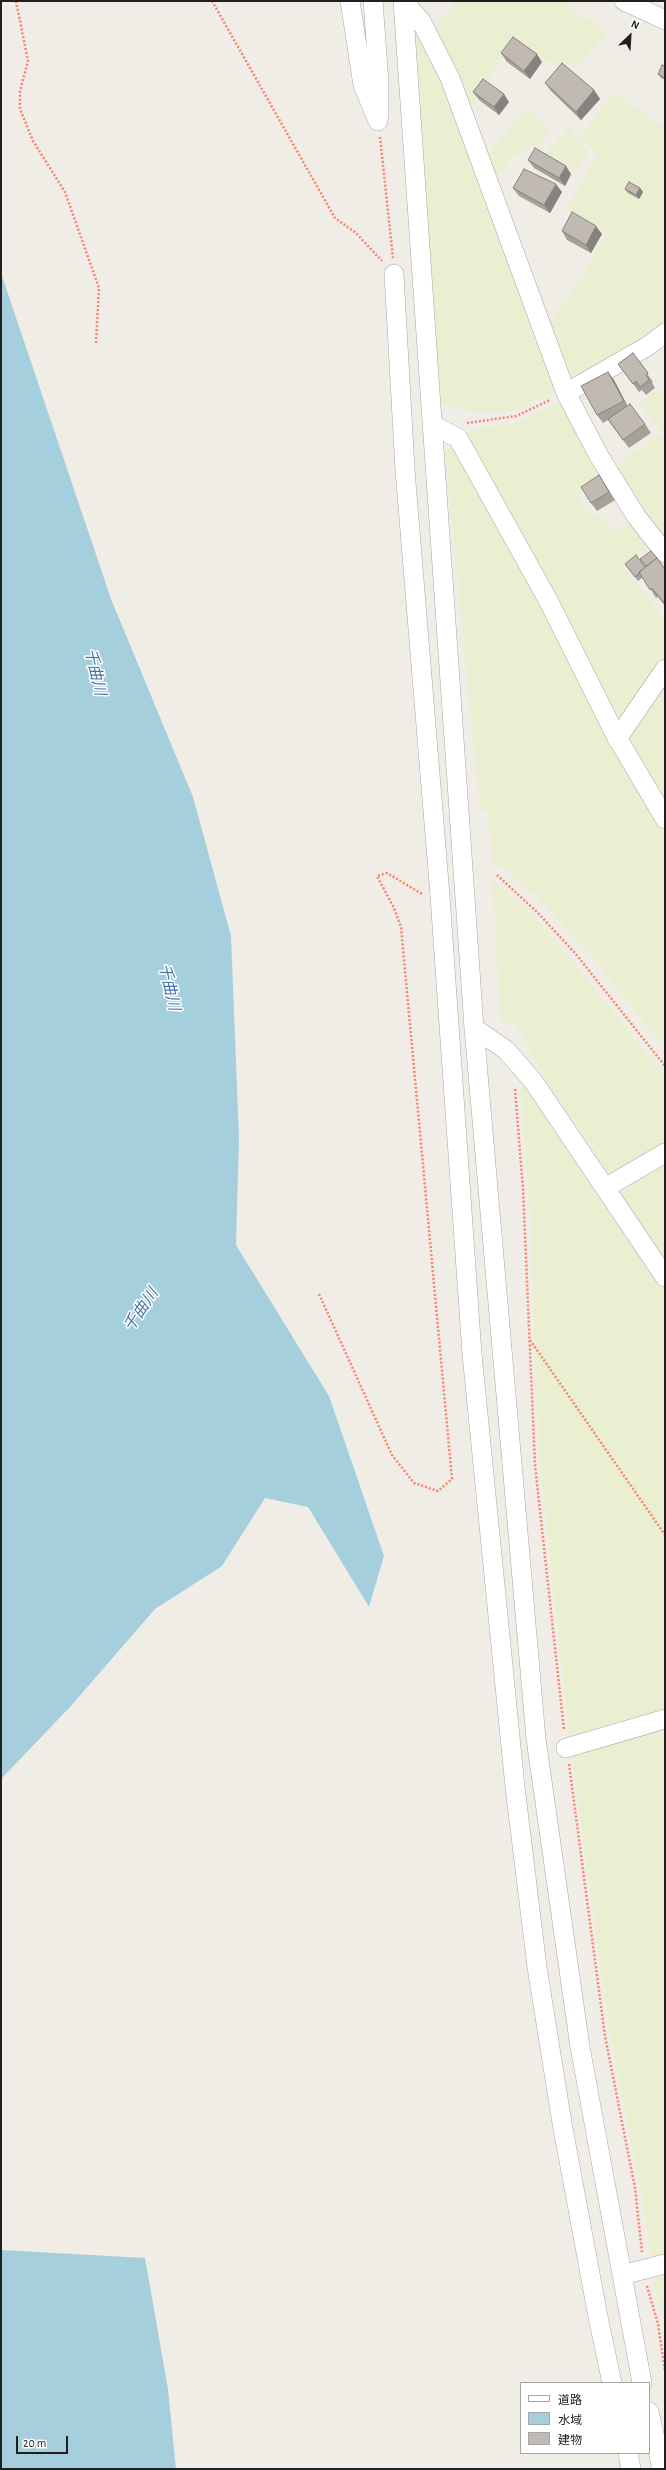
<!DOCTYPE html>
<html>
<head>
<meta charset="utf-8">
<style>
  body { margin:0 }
  #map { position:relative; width:666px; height:2470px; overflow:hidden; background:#f0ede6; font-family:"Alegreya Sans","Noto Sans JP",sans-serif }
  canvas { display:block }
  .frame { position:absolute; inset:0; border:2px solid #202020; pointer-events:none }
  .legend { position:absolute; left:520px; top:2382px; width:130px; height:72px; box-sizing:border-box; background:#fff; border:1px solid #a6a6a6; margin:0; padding:5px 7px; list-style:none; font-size:12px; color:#202020 }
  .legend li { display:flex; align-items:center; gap:8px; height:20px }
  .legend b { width:20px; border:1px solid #a6a6a6 }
  .north { position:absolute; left:610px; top:16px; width:40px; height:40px; -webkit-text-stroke:3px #fff; paint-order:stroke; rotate:25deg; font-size:11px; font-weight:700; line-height:16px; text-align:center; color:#202020 }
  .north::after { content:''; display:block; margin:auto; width:14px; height:18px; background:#202020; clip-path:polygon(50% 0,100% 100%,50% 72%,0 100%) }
  .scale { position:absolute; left:16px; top:2436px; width:52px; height:18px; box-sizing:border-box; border:2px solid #202020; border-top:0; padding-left:5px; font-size:12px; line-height:14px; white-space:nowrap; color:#202020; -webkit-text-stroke:3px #fff; paint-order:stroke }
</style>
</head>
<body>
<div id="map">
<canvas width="666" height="2470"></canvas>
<div class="frame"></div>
<ul class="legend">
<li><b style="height:5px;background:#fff"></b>道路</li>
<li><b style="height:11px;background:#a6cfde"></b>水域</li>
<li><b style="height:11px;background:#c1bab2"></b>建物</li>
</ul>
<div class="north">N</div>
<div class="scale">20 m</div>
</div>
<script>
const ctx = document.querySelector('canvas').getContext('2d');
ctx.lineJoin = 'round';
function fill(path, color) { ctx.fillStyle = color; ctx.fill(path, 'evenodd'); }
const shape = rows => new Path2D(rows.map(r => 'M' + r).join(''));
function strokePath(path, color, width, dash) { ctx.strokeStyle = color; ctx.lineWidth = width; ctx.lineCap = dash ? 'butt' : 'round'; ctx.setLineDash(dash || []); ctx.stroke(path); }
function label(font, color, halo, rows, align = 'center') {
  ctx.font = font + ' "Alegreya Sans","Noto Sans JP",sans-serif'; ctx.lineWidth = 3; ctx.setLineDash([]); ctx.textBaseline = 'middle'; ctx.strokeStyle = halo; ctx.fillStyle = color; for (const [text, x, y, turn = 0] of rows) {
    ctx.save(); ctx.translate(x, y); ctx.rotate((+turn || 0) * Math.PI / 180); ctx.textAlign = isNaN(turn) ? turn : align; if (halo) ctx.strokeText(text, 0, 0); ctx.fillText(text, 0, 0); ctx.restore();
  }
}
const farmland = shape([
  [455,1,569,1,567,6,607,32,575,69,561,60,556,67,516,37,470,108,433,30],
  [413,34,421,37,461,126,558,391,511,412,476,412,441,404],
  [613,92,665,128,665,325,576,380,569,378,548,326,578,283,607,232,566,209,598,156,581,136],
  [526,108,551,129,539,144,515,155,497,175,494,174,488,154],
  [569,128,589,152,575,173,543,154],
  [657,391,665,398,665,542,613,468,663,433,639,404],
  [561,401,602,479,578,495,592,518,600,513,613,534,631,523,649,548,624,568,665,620,665,662,618,727,463,438,466,433,474,430,519,421],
  [448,447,455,449,541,601,606,733,665,836,665,1047,593,958,542,901,506,869,493,863,488,813,480,808,445,452],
  [665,677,665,805,628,742,628,734],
  [492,879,541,923,665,1076,665,1144,614,1174,606,1171,551,1089,516,1025,501,1022],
  [523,1084,527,1084,665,1289,665,1710,577,1737,569,1733,543,1491,535,1376,532,1236,521,1092],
  [665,1161,665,1259,622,1196,623,1186],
  [665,1727,665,2257,658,2259,651,2255,642,2197,610,2033,572,1757,575,1752],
  [665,2271,665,2326,653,2279,657,2274]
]);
const water = shape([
  [1,273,111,599,193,797,231,936,239,1138,236,1245,329,1396,384,1556,369,1607,308,1507,265,1498,222,1566,155,1609,70,1707,1,1779],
  [1,2250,145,2258,168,2389,176,2469,1,2469]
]);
const path = shape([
  [16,1,28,61,20,91,20,109,33,141,65,192,99,288,96,343],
  [212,1,335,218,356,233,382,261],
  [380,137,393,258],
  [467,423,516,416,550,400],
  [497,875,538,913,575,953,665,1066],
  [515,1089,523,1189,535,1465,564,1730],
  [319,1294,392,1455,414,1483,438,1491,452,1479,401,927,394,908,377,876,387,873,422,894],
  [530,1340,665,1535],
  [569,1764,605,2036,635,2188,642,2252],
  [647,2286,658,2324,665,2371]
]);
const minor = shape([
  [350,1,363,85,378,121],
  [373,1,379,82,379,115],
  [403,1,474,1028,536,1739,580,2047,642,2383],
  [403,1,421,21,450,78,566,393,599,456,636,516,665,553],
  [624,1,665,20],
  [394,274,405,470,440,896,472,1354,515,1787,537,1967,562,2123,598,2317,612,2383],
  [566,393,648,346,665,333],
  [433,425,458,438,548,600,615,734,665,819],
  [617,739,665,669],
  [474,1028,506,1050,533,1081,665,1277],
  [605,1188,665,1153],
  [566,1748,665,1719],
  [622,2275,665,2264],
  [649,2412,662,2469],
  [628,2453,631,2469]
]);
const wall = shape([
  [501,53,542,62,530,79,507,62],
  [665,66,665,80,661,78,658,74],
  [545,83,594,90,600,99,581,120,551,91],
  [473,92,509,102,499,115,479,100],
  [528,160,571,174,565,186,534,168],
  [513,188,562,192,550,213,519,196],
  [640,188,643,192,639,199,628,193,625,189],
  [562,231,602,234,591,253,567,240],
  [633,353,653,382,652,383,655,388,646,395,642,390,639,392,618,364],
  [614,380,627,405,645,424,651,433,629,448,608,420,603,423,597,415],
  [604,483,615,500,597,511,591,503],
  [640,559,665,569,665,606,658,597,656,598,643,577,638,581,625,564,645,567,646,567]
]);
const shadedWall = shape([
  [537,54,542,62,530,79,524,71],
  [594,90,600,99,581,120,576,112],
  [504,94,509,102,499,115,494,107],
  [566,166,571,174,565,186,559,178],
  [556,184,562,192,550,213,544,205],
  [640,188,643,192,639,199,636,195],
  [596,226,602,234,591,253,586,245],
  [608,372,614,380,629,409,624,401]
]);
const building = shape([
  [513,37,537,54,524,71,501,53,513,37],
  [562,63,594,90,576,112,545,83,562,63],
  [662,65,665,66,665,78,658,74,662,65],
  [483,79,504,94,494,107,473,92,483,79],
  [535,148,566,166,559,178,528,160,535,148],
  [524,169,556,184,544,205,513,188,524,169],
  [629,182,640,188,636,195,625,189,629,182],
  [572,212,596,226,586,245,562,231,572,212],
  [633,353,648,373,646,375,649,380,640,387,636,381,633,384,618,364,633,353],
  [608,372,624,401,597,415,581,386,608,372],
  [630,404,645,424,623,440,608,419,630,404],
  [599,475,609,492,591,503,581,487,599,475],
  [651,551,657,558,646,566,640,559,651,551],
  [636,555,645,567,635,577,625,564,636,555],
  [657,558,665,569,665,600,663,602,652,588,650,590,639,572,657,558]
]);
const waterNames = [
  ["千曲川",95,672,77],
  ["千曲川",169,987,77],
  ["千曲川",141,1310,-56]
];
fill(farmland, '#ebefd1');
fill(water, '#a6cfde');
strokePath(minor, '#a7a7a7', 20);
strokePath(path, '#fb836d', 2.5, [2, 2]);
strokePath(minor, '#fff', 19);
fill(wall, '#a6a099');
fill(shadedWall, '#87827d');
fill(building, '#c1bab2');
strokePath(building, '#87827d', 1);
label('italic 16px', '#4874a9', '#fff', waterNames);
</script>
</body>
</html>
